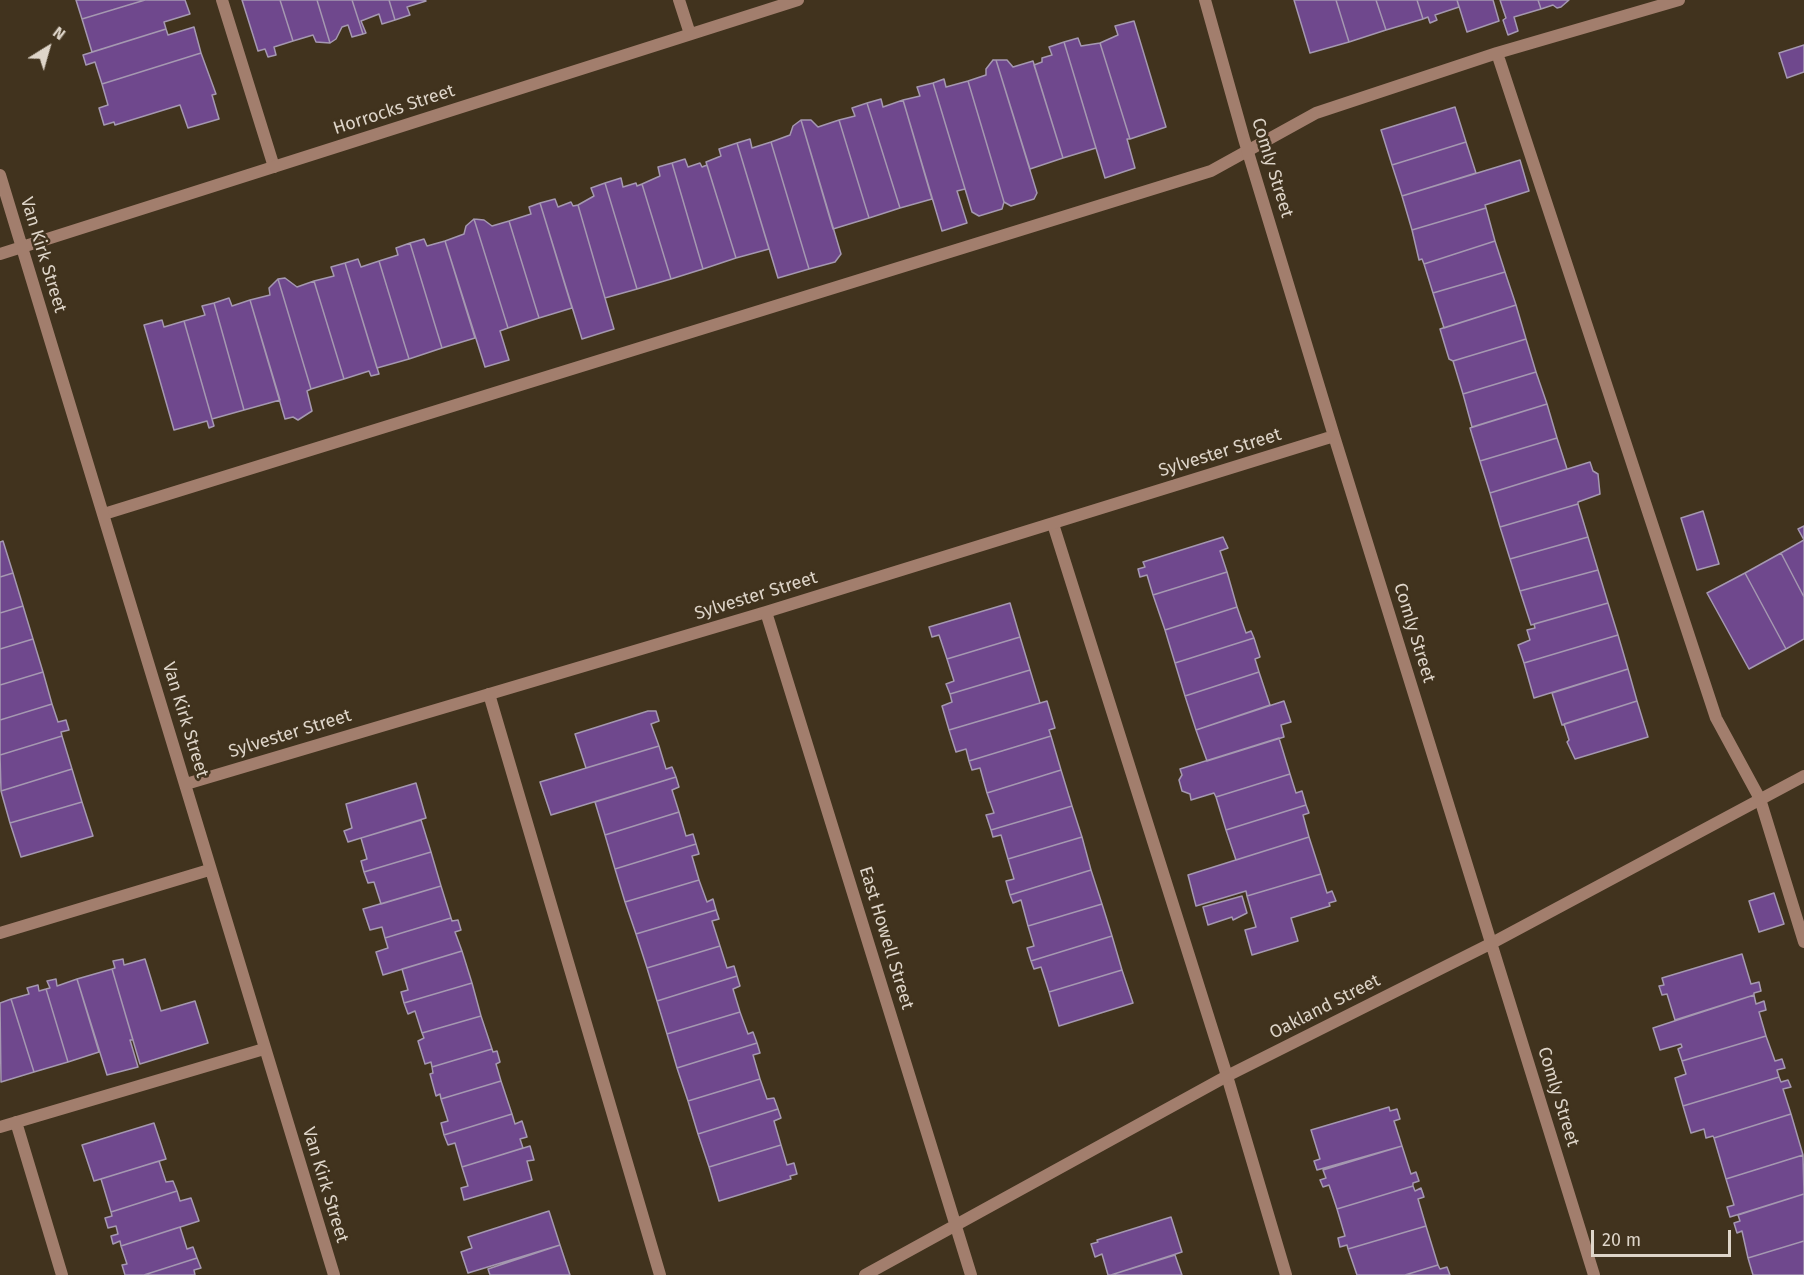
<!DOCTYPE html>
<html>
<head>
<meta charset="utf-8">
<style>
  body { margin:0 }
  #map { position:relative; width:1804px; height:1275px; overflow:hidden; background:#41331e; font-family:"Fira Sans",sans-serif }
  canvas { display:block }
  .north { position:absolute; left:18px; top:18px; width:60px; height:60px; -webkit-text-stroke:4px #41331e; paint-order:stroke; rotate:37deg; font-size:16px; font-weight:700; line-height:24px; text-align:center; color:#ded5c9 }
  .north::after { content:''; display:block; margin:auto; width:21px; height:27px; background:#ded5c9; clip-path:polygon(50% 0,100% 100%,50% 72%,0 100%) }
  .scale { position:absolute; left:1591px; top:1230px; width:140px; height:27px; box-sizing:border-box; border:3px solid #ded5c9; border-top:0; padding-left:8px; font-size:18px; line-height:21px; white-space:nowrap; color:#ded5c9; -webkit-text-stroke:4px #41331e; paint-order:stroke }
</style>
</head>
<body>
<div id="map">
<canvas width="1804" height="1275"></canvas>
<div class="north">N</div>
<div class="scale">20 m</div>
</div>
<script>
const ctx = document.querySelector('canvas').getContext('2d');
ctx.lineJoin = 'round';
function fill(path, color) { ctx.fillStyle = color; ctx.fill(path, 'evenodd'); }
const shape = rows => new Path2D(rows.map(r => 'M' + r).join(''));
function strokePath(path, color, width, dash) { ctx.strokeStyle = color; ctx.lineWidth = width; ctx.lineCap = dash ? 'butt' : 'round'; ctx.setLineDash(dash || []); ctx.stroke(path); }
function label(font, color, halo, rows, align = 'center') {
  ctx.font = font + ' "Fira Sans",sans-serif'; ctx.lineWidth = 5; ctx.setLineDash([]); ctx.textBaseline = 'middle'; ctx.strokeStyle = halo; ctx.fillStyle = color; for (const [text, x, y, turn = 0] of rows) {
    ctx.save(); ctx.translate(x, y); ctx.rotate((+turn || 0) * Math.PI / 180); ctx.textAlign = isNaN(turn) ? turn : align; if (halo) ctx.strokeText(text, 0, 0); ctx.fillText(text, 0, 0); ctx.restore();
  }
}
const building = shape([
  [76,0,145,0,82,19,76,0],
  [145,0,185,0,190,14,164,22,166,29,92,52,82,19,145,0],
  [242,0,280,0,293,41,274,47,276,55,268,57,265,49,258,51,242,0],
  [280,0,317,0,330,43,316,42,313,35,293,41,280,0],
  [317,0,352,0,363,34,352,37,348,25,342,27,336,39,330,43,317,0],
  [352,0,389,0,395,20,382,24,379,14,361,21,366,33,363,34,352,0],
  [389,0,425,0,426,1,407,7,410,15,395,20,389,0],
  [1294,0,1336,0,1349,42,1310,53,1294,0],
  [1336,0,1376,0,1386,30,1349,42,1336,0],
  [1376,0,1417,0,1423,19,1386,30,1376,0],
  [1417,0,1457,0,1459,7,1435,15,1437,20,1430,23,1428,17,1423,19,1417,0],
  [1457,0,1493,0,1499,21,1467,32,1457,0],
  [1500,0,1538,0,1541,9,1514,17,1518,31,1508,35,1503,20,1506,18,1500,0],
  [1538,0,1569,0,1561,7,1557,8,1553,5,1541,9,1538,0],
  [1134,21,1166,127,1130,139,1100,43,1118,35,1115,26,1134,21],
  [194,27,201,53,102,84,95,62,86,65,83,55,166,29,168,35,194,27],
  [1078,38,1081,46,1100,43,1130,139,1127,139,1135,168,1105,178,1064,42,1078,38],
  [1064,42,1096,148,1063,158,1034,65,1042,62,1042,58,1052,55,1049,47,1064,42],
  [1804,45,1804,72,1787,78,1779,53,1804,45],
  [201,53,216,94,212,95,219,119,188,128,180,105,115,125,114,122,104,125,99,108,108,105,102,84,201,53],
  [993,60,996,60,1037,193,1034,199,1011,206,1004,202,968,81,986,75,986,69,993,60],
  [996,60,1007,60,1013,67,1033,61,1063,158,1030,169,996,60],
  [944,79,946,87,968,81,1004,202,1002,209,979,216,972,212,933,83,944,79],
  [933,83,965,189,957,191,967,223,942,231,903,100,920,96,917,87,933,83],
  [881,99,883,107,903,100,932,199,900,208,867,103,881,99],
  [867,103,900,208,869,218,839,120,855,116,852,108,867,103],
  [1455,107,1466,142,1392,165,1381,130,1455,107],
  [801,120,841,254,835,262,809,269,771,142,790,135,793,126,801,120],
  [801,120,811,120,818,127,839,120,869,218,833,229,801,120],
  [750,139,752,148,771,142,809,269,778,278,737,143,750,139],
  [1466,142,1476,173,1402,196,1392,165,1466,142],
  [737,143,769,249,736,258,706,162,721,156,719,149,737,143],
  [685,159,688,167,700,163,702,167,707,165,736,258,703,269,672,163,685,159],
  [1520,160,1529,191,1485,205,1486,208,1412,230,1402,196,1520,160],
  [672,163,703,269,671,279,642,184,660,176,658,167,672,163],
  [621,178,623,187,636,183,637,186,642,184,671,279,637,289,605,183,621,178],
  [605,183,637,289,605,298,578,205,594,196,591,188,605,183],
  [555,199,558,207,571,202,573,206,578,205,614,329,582,339,540,203,555,199],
  [540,203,572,308,539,318,509,221,531,214,529,207,540,203],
  [1486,208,1495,241,1424,264,1422,259,1419,260,1412,230,1486,208],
  [474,219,508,328,500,331,509,360,485,367,445,241,464,234,466,226,474,219],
  [474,219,484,220,492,226,509,221,539,318,508,328,474,219],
  [424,239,427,246,445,241,475,338,442,348,410,243,424,239],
  [1495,241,1505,272,1433,293,1424,264,1495,241],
  [410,243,442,348,409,359,379,261,398,255,396,248,410,243],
  [358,259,361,267,379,261,409,359,377,368,345,263,358,259],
  [345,263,379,374,371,376,369,371,344,379,314,281,334,276,331,267,345,263],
  [1505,272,1516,305,1444,328,1433,293,1505,272],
  [285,278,297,287,314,281,344,379,311,389,278,279,285,278],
  [278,279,311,389,307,391,312,411,298,420,293,417,285,419,250,300,270,295,269,288,278,279],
  [229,298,232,306,250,300,280,400,244,410,214,303,229,298],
  [214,303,244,410,212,419,184,321,205,315,202,306,214,303],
  [1516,305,1526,339,1453,361,1449,359,1440,329,1516,305],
  [162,320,164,327,184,321,214,426,209,428,207,421,174,430,144,325,162,320],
  [1526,339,1536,372,1463,394,1453,361,1526,339],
  [1536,372,1547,404,1472,427,1463,394,1536,372],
  [1547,404,1557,438,1480,461,1470,428,1547,404],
  [1557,438,1567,469,1490,493,1480,461,1557,438],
  [1590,462,1593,471,1598,474,1600,494,1578,502,1578,504,1500,527,1490,493,1590,462],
  [1578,504,1588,537,1510,559,1500,527,1578,504],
  [1703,511,1719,564,1697,570,1681,518,1703,511],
  [1804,526,1804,597,1781,553,1804,540,1798,529,1804,526],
  [1223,537,1228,548,1220,551,1227,572,1153,595,1147,575,1140,577,1138,569,1145,567,1143,562,1223,537],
  [1588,537,1598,570,1520,591,1510,559,1588,537],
  [3,541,13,573,0,577,0,542,3,541],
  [1781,553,1804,597,1804,639,1786,649,1745,573,1781,553],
  [1598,570,1608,603,1531,625,1520,591,1598,570],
  [1227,572,1237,607,1165,630,1153,595,1227,572],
  [13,573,23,606,0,613,0,577,13,573],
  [1745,573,1786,649,1749,669,1707,593,1745,573],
  [1010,603,1020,637,947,659,939,635,932,637,929,627,1010,603],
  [1608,603,1618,635,1524,663,1518,645,1530,640,1527,630,1535,628,1534,624,1608,603],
  [23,606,33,639,0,649,0,613,23,606],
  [1237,607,1246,633,1251,631,1254,638,1175,663,1165,630,1237,607],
  [1618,635,1628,669,1534,698,1524,663,1618,635],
  [1020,637,1030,670,950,694,946,684,954,681,947,659,1020,637],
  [1254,638,1260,657,1255,659,1259,672,1185,696,1175,663,1254,638],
  [33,639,43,672,0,685,0,649,33,639],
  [1628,669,1637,701,1562,725,1552,693,1628,669],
  [1030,670,1040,703,949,730,942,706,952,702,950,694,1030,670],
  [43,672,52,704,0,720,0,685,43,672],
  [1259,672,1270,705,1196,730,1185,696,1259,672],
  [1047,701,1055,728,1049,730,1051,736,969,761,966,749,956,752,949,730,1047,701],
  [1284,701,1291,722,1281,725,1284,737,1207,761,1196,730,1284,701],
  [1637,701,1648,737,1575,759,1567,742,1569,740,1564,724,1637,701],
  [52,704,58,722,66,720,69,730,61,732,62,736,0,755,0,720,52,704],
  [648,711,656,711,659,721,651,724,659,746,586,768,575,734,648,711],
  [62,736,72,769,1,791,0,755,62,736],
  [1051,736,1061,770,987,793,980,768,972,770,969,761,1051,736],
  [1279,738,1290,774,1216,797,1214,793,1191,800,1190,794,1182,791,1179,780,1182,775,1180,769,1279,738],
  [659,746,666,769,672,767,676,777,551,815,540,782,659,746],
  [72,769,82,802,10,823,1,791,72,769],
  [1061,770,1072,806,991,830,986,815,994,813,987,793,1061,770],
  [1290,774,1296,793,1302,791,1306,805,1226,830,1216,797,1290,774],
  [676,777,679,787,672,790,679,812,605,835,595,802,676,777],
  [416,783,426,818,348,842,344,831,352,828,346,804,416,783],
  [82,802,93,836,21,857,10,823,82,802],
  [1306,805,1309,813,1303,815,1309,837,1236,860,1226,830,1306,805],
  [1072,806,1082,837,1008,859,1001,835,993,837,991,830,1072,806],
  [679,812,686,836,693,834,696,844,615,869,605,835,679,812],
  [421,820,431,852,364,872,361,861,367,859,361,838,421,820],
  [1082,837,1091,870,1010,895,1006,881,1014,879,1008,859,1082,837],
  [1309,837,1321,874,1247,896,1246,891,1196,906,1188,875,1309,837],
  [696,844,699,854,692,856,699,880,625,902,615,869,696,844],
  [431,852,441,886,381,904,374,882,368,883,364,872,431,852],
  [1091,870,1102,904,1028,926,1021,900,1013,903,1010,895,1091,870],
  [1321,874,1327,893,1332,891,1336,901,1329,903,1330,906,1291,918,1298,941,1252,955,1245,930,1256,927,1247,896,1321,874],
  [699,880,707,902,713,899,716,910,636,934,625,902,699,880],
  [441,886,451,918,385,938,382,927,370,930,363,909,441,886],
  [1774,893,1784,924,1759,932,1749,901,1774,893],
  [1242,896,1247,913,1233,920,1232,917,1208,925,1203,907,1242,896],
  [1102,904,1112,936,1031,961,1027,948,1034,946,1028,926,1102,904],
  [716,910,719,919,712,921,720,946,647,968,636,934,716,910],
  [451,918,452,921,458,920,461,930,455,932,462,951,383,975,376,952,388,948,385,938,451,918],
  [1112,936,1122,970,1049,992,1041,967,1034,969,1031,961,1112,936],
  [720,946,727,968,734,966,737,976,657,1001,647,968,720,946],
  [462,951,472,983,404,1003,401,992,408,990,402,969,462,951],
  [1742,954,1751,984,1759,982,1761,991,1754,993,1754,995,1675,1020,1667,994,1662,995,1659,986,1664,985,1662,978,1742,954],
  [123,959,124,965,145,959,161,1011,195,1001,208,1043,140,1064,112,969,115,968,113,961,123,959],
  [112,969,133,1040,130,1040,138,1067,107,1075,77,979,112,969],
  [1122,970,1133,1003,1059,1026,1049,992,1122,970],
  [737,976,740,986,733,989,740,1012,667,1034,657,1001,737,976],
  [56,979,57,986,77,979,99,1052,68,1062,46,989,50,988,47,981,56,979],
  [472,983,481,1016,422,1033,415,1011,408,1014,404,1003,472,983],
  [38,985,39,991,46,989,68,1062,34,1072,11,999,29,994,27,988,38,985],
  [1754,995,1756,1004,1764,1001,1766,1010,1759,1012,1766,1036,1682,1061,1678,1049,1682,1047,1681,1044,1660,1050,1653,1028,1754,995],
  [11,999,34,1072,1,1082,0,1003,11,999],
  [740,1012,748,1034,753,1032,757,1043,677,1068,667,1034,740,1012],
  [481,1016,492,1049,432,1067,431,1062,425,1064,418,1041,424,1038,422,1033,481,1016],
  [1766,1036,1775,1061,1782,1059,1785,1068,1777,1070,1779,1077,1683,1106,1675,1078,1686,1074,1682,1061,1766,1036],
  [757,1043,760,1053,753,1055,760,1079,688,1101,677,1068,757,1043],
  [492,1049,493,1052,497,1051,500,1062,496,1064,501,1081,441,1099,440,1094,436,1096,430,1074,433,1073,432,1067,492,1049],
  [1779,1077,1781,1082,1788,1080,1791,1087,1783,1089,1791,1114,1714,1138,1713,1136,1706,1138,1704,1129,1691,1133,1683,1106,1779,1077],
  [760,1079,767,1099,774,1098,778,1109,698,1134,688,1101,760,1079],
  [501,1081,512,1114,444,1135,441,1123,448,1121,441,1099,501,1081],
  [1389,1107,1390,1111,1397,1109,1400,1119,1394,1121,1402,1146,1317,1170,1314,1161,1320,1159,1311,1130,1389,1107],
  [778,1109,781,1118,774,1121,781,1145,709,1167,698,1134,778,1109],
  [512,1114,515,1124,522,1121,527,1137,520,1139,523,1148,462,1167,455,1143,448,1145,444,1135,512,1114],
  [1791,1114,1803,1155,1726,1179,1714,1138,1791,1114],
  [154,1123,166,1159,94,1181,82,1145,154,1123],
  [781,1145,787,1165,794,1163,797,1174,790,1176,791,1179,719,1201,709,1167,781,1145],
  [530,1146,534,1160,527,1161,532,1180,464,1200,461,1188,468,1186,462,1167,530,1146],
  [1402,1146,1411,1174,1416,1172,1419,1181,1413,1183,1413,1186,1337,1209,1329,1185,1323,1187,1320,1180,1326,1178,1323,1170,1402,1146],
  [1803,1155,1804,1194,1730,1217,1727,1207,1734,1205,1726,1179,1803,1155],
  [159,1161,166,1182,173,1181,177,1191,111,1212,101,1179,159,1161],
  [1413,1186,1415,1191,1421,1188,1424,1197,1418,1199,1426,1226,1348,1249,1347,1245,1340,1247,1338,1238,1345,1236,1337,1209,1413,1186],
  [177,1191,180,1201,191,1198,199,1221,121,1246,120,1241,113,1244,111,1236,118,1234,116,1226,108,1228,105,1218,112,1216,111,1212,177,1191],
  [1804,1194,1804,1241,1748,1258,1742,1231,1737,1233,1734,1223,1740,1221,1738,1215,1804,1194],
  [549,1211,560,1245,468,1273,461,1252,472,1248,468,1237,549,1211],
  [1171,1217,1182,1252,1111,1275,1108,1275,1102,1254,1095,1257,1091,1244,1098,1242,1097,1240,1171,1217],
  [1426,1226,1438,1265,1405,1275,1357,1275,1348,1249,1426,1226],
  [180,1227,187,1249,193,1247,197,1258,144,1275,125,1275,122,1265,127,1264,121,1246,180,1227],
  [1804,1241,1804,1275,1753,1275,1748,1258,1804,1241],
  [560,1245,570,1275,490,1275,488,1269,560,1245],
  [1175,1255,1182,1275,1114,1275,1114,1274,1175,1255],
  [197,1258,201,1268,194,1270,195,1275,144,1275,197,1258],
  [1438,1265,1440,1269,1447,1267,1450,1275,1405,1275,1438,1265]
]);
const lane = shape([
  [222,0,274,167],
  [1497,53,1716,718,1760,799,1804,942],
  [104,514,1211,171,1316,113,1497,53,1679,0],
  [1053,524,1227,1076,1286,1275],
  [489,694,660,1275],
  [16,1122,62,1275],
  [0,1127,264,1049]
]);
const street = shape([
  [679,0,690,34],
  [1205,0,1244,139,1334,436,1594,1275],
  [0,175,334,1275],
  [0,254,798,0],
  [766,612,971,1275],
  [186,784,766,612,1334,436],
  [0,933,209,870],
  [865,1275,1227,1076,1492,943,1804,776]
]);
const streetNames = [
  ["Horrocks Street",394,110,-18],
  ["Comly Street",1272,168,73],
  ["Van Kirk Street",43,255,73],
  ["Sylvester Street",1220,453,-17],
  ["Sylvester Street",756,596,-17],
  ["Comly Street",1414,633,73],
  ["Van Kirk Street",185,720,73],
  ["Sylvester Street",290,734,-17],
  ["East Howell Street",886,938,73],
  ["Oakland Street",1325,1007,-27],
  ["Comly Street",1558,1097,73],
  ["Van Kirk Street",325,1185,73]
];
fill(building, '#6f488d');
strokePath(building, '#a598b1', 1.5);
strokePath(lane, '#a27e6d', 12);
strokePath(street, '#a27e6d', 12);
label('18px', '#ded5c9', '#41331e', streetNames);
</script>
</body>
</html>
